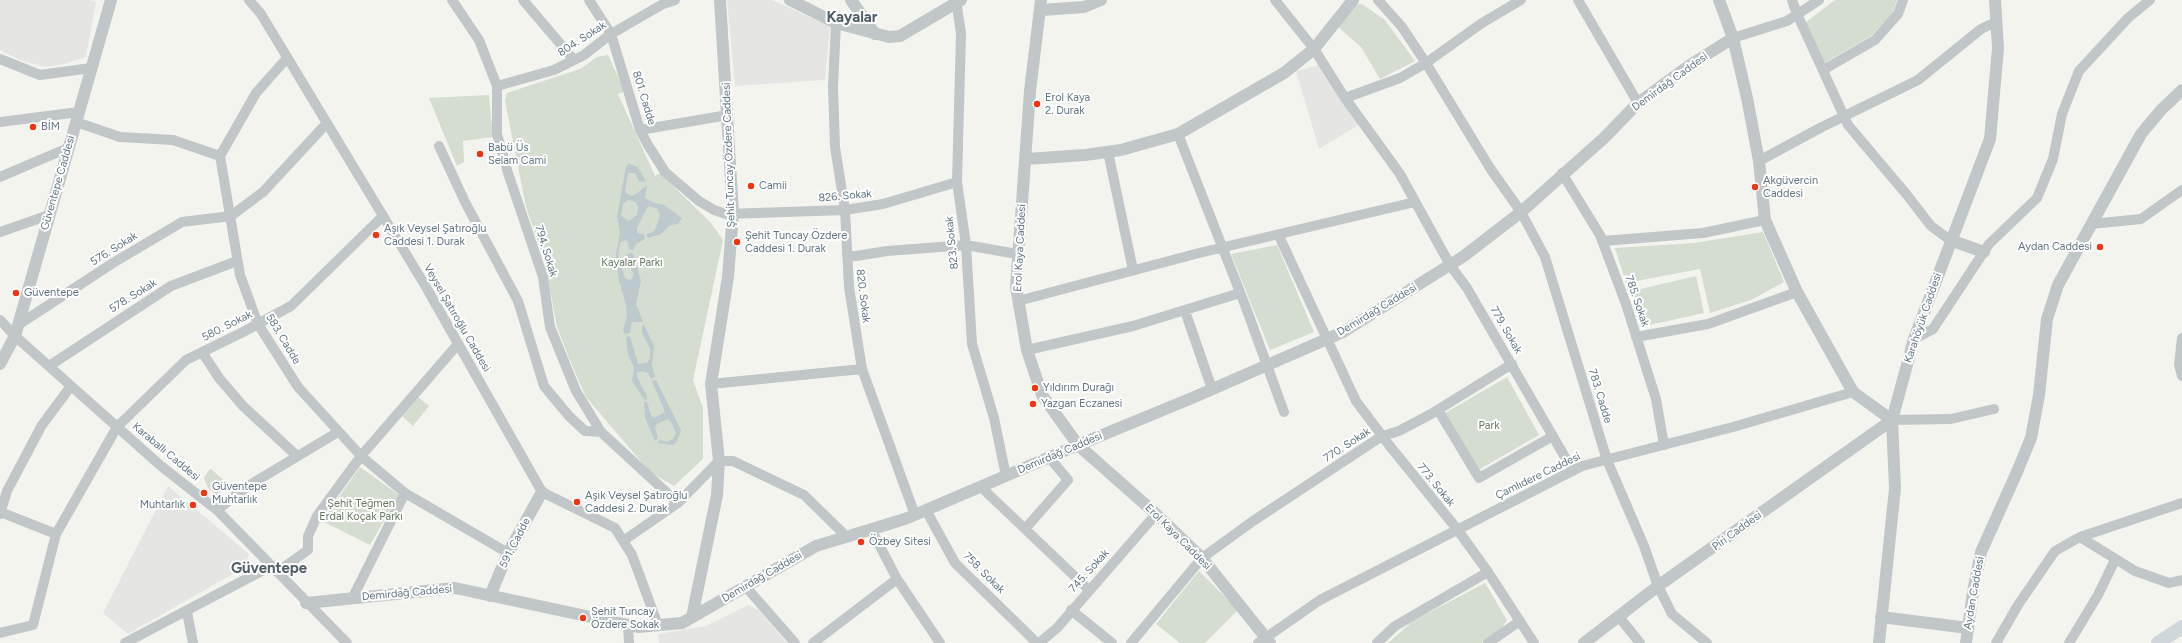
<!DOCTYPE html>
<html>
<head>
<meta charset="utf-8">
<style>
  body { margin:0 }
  canvas { display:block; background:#f4f4ef }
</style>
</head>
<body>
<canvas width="2182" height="643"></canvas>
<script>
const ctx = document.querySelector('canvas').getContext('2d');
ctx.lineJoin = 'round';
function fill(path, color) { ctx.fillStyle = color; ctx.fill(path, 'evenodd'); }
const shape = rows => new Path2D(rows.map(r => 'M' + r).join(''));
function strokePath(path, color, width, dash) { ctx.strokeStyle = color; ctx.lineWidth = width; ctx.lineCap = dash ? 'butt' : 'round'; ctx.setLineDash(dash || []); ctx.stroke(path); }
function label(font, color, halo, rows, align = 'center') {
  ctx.font = font + ' Figtree,sans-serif'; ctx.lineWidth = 4; ctx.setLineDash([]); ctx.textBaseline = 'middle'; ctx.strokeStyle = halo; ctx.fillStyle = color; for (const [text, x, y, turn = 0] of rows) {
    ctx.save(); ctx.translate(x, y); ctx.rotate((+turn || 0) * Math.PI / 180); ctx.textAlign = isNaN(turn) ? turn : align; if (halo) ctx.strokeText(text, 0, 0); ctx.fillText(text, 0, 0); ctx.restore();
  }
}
const built = shape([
  [0,0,89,0,96,2,86,57,65,64,45,67,20,60,0,50],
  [727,0,772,0,830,26,825,80,735,86],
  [1319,65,1360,124,1319,149,1296,71],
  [168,486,249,554,245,567,128,634,103,613],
  [748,605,759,610,787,643,659,643,658,634,706,626]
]);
const green = shape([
  [1835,0,1897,0,1892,14,1871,36,1824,63,1806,22],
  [1362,4,1385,20,1415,61,1380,79,1361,47,1337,26,1352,5],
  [608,55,625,91,618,94,655,176,660,173,711,223,723,240,693,380,703,408,703,459,674,486,650,472,586,397,569,358,557,327,545,262,526,207,505,101,507,93,580,69,597,57],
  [489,95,493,137,463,141,464,162,457,166,429,98],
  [1763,232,1784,282,1751,300,1710,313,1700,269,1626,283,1615,248,1694,243],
  [1277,245,1314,332,1270,350,1231,254],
  [1696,276,1704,313,1640,327,1632,291],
  [1507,377,1539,435,1473,473,1440,416],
  [418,397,429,406,413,426,402,416],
  [360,467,399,495,370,545,322,521],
  [211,469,228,484,217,496,208,488,204,478,209,470],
  [1199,571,1238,610,1205,643,1180,643,1156,624],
  [1485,583,1507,620,1502,628,1481,643,1388,643,1413,621]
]);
const water = shape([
  [629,164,638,167,646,182,639,181,635,173,628,173,625,191,627,194,632,196,636,194,647,185,645,198,654,203,664,205,682,218,678,224,670,225,661,234,648,238,646,234,653,232,656,228,660,215,657,208,648,206,637,228,637,233,644,234,645,239,636,244,633,250,629,249,628,242,625,240,620,243,618,257,625,278,629,280,632,279,634,274,626,259,626,256,629,253,633,253,641,281,636,304,643,322,632,322,630,333,625,334,623,331,627,316,626,305,619,280,616,255,620,232,617,216,626,167],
  [628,200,636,202,638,207,637,215,629,221,621,216,623,204],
  [644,325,654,346,652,365,655,377,651,379,648,373,642,371,637,373,637,377,647,396,647,400,644,399,632,381,634,368,628,354,626,337,630,336,638,364,647,363,650,358,650,348,642,333,642,326],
  [656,380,681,430,677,441,673,445,658,443,660,440,667,442,673,439,676,433,671,422,667,419,657,424,655,428,658,438,655,441,645,417,644,402,647,402,651,415,654,418,665,412,652,381]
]);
const minor = shape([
  [249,0,261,14,426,287,542,492,615,528,632,555,658,625],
  [452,0,479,40,497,86,497,134,508,173,543,277,550,327,576,391,601,432,678,503],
  [523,0,574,60],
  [589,0,611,34,640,130,648,145,665,172,699,201,714,210,726,214,845,210,883,204,957,182],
  [956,0,961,33,957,182,966,245,972,344,994,418,1006,476],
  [1275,0,1314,49,1345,98,1400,174,1450,265,1467,288,1573,471],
  [1378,0,1402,27,1426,63,1490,168,1521,212,1545,257,1607,460,1644,546,1658,586,1672,614,1707,643],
  [1578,0,1638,103],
  [1792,0,1797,14,1848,125,1907,195,1931,226,1950,240],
  [836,23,833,87,835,147,845,210,849,287,862,369,915,515],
  [1733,38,1787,21,1819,0],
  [287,58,256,93,220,156,240,275,258,324,298,387,361,456,405,493,508,553],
  [0,59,40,75,91,68],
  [1823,70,1875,40,1898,14,1903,0],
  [497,86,554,70,584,55,611,34,663,4,675,0],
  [1345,98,1400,78,1426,63,1482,23,1521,0],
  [0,122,79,112],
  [76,122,120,137,173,140,220,156],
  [640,130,728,115],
  [1178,134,1245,305,1284,412],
  [439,146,465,202,518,301,544,386,569,416,585,431,601,432],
  [1108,152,1133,270],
  [1759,161,1820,128,1918,80,1981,29,1996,22],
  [1562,173,1600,235,1626,304,1656,399,1664,445],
  [0,177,68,148],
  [2091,224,2141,219,2182,190],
  [0,232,49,215],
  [1279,236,1356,401,1389,445,1457,529,1488,572,1534,643],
  [1603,241,1703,233,1765,220],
  [847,255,856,256,887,251,966,245,1017,254],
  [1018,301,1199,253,1415,202],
  [1185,311,1212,389],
  [0,320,15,336,161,466,217,510,347,643],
  [18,325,113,263,182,222,231,216,263,192,327,123],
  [1636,337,1708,324,1797,292],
  [2182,338,2179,365,2182,376],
  [1914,339,1933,329,1989,244,2037,198,2053,159,2062,114,2079,71,2128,18,2150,0],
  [1027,350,1133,326,1240,293],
  [202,352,219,378,243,406,297,456],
  [49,366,171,286,237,261],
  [711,384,862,369],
  [1438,410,1479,478,1553,436],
  [1892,420,1951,419,1994,409],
  [981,487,1088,589],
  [217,510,248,486,338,432],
  [926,510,955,563,1037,643],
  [0,512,56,534],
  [0,514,7,491,42,425,71,386],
  [871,529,897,579,940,643],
  [1025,529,1068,480,1049,457],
  [2080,537,2135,571,2169,583,2182,580],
  [623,541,678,503,719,461,733,461,804,495,847,537],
  [277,572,308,550,308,536,317,516,361,456,458,344],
  [746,587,795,643],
  [352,599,405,493],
  [1071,610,1112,643],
  [187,612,193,643],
  [1619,617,1640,643],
  [628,625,629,643],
  [0,633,33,625,56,534,117,427,186,360,243,332,291,306,383,216],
  [125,643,271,566],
  [813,643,897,579],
  [1039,643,1057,628,1156,514],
  [1131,643,1202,558,1253,521,1382,436,1399,431,1431,414,1512,364],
  [1258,643,1320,600,1582,466,1733,427,1853,392],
  [1377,643,1395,626,1488,572],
  [1488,643,1520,621],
  [1996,643,2018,605,2055,551,2080,537,2182,503],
  [2069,643,2098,595,2115,560]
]);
const tertiary = shape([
  [790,0,836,23,889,37,900,36,961,0],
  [851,0,875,34],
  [1041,0,1030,91,1016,287,1027,350,1042,395,1078,445,1156,514,1202,558,1270,643],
  [1042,10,1084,7,1101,0],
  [1026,159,1085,155,1121,150,1178,134,1284,73,1314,49,1353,0],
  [1950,240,1984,252],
  [0,364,15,336,111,0],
  [490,596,508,553,542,492],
  [306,603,455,588,638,627,682,623,816,546,905,519,1078,445,1192,398,1343,332,1464,256,1521,212,1604,138,1638,103,1690,65,1733,38],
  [692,617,717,495,719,461,711,384,728,277,733,213,720,0],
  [1881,617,1968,628],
  [1584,643,1658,586,1892,420,1853,392,1797,292,1765,220,1759,161,1747,98,1733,38,1719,0],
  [1879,643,1895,488,1892,420,1914,339,1990,139,1998,48,1995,0],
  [1966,643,1973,592,1981,552,2017,472,2031,438,2039,395,2047,319,2058,285,2141,134,2161,110,2182,90]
]);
const secondary = shape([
  [2158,643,2182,627]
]);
const markers = [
  [1037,104,4,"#f03514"],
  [33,127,4,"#f03514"],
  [480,154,4,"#f03514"],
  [751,186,4,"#f03514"],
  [1755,187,4,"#f03514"],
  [376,235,4,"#f03514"],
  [737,242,4,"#f03514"],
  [2100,247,4,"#f03514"],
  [16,293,4,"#f03514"],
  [1035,388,4,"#f03514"],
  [1033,404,4,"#f03514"],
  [204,493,4,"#f03514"],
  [577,502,4,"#f03514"],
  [193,505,4,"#f03514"],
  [861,542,4,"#f03514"],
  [583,618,4,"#f03514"]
];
const streetNames = [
  ["804. Sokak",582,39,-33],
  ["Demirdağ Caddesi",1670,82,-36],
  ["801. Cadde",644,98,73],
  ["Şehit Tuncay Özdere Caddesi",729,155,-92],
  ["Güventepe Caddesi",58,183,-74],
  ["826. Sokak",845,196,-5],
  ["823. Sokak",952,243,-96],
  ["Erol Kaya Caddesi",1020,248,-87],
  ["576. Sokak",114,249,-32],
  ["794. Sokak",546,251,73],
  ["578. Sokak",133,296,-32],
  ["820. Sokak",863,296,83],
  ["785. Sokak",1637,301,71],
  ["Demirdağ Caddesi",1377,310,-31],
  ["Veysel Şatıroğlu Caddesi",457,318,60],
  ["Karahöyük Caddesi",1923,318,-71],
  ["580. Sokak",227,326,-27],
  ["779. Sokak",1506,330,60],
  ["583. Cadde",283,339,59],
  ["783. Cadde",1600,396,73],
  ["770. Sokak",1347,445,-33],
  ["Karaballı Caddesi",166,452,40],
  ["Demirdağ Caddesi",1060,453,-23],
  ["Çamlıdere Caddesi",1538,476,-26],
  ["773. Sokak",1436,485,51],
  ["Piri Caddesi",1737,531,-36],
  ["Erol Kaya Caddesi",1178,537,45],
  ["591. Cadde",515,543,-63],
  ["745. Sokak",1089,571,-48],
  ["758. Sokak",984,573,45],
  ["Demirdağ Caddesi",762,577,-30],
  ["Demirdağ Caddesi",407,593,-5],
  ["Aydan Caddesi",1974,593,-80]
];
const poiNames = [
  ["Erol Kaya",1045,98],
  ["2. Durak",1045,111],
  ["BİM",41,127],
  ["Babü Üs",488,148],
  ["Selam Cami",488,161],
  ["Akgüvercin",1763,181],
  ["Caddesi",1763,194],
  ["Camii",759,186],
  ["Aşık Veysel Şatıroğlu",384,229],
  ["Caddesi 1. Durak",384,242],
  ["Şehit Tuncay Özdere",745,236],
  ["Caddesi 1. Durak",745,249],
  ["Aydan Caddesi",2092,247,"right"],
  ["Güventepe",24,293],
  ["Yıldırım Durağı",1043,388],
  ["Yazgan Eczanesi",1041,404],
  ["Güventepe",212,487],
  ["Muhtarlık",212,500],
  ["Aşık Veysel Şatıroğlu",585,496],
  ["Caddesi 2. Durak",585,509],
  ["Muhtarlık",185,505,"right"],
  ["Özbey Sitesi",869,542],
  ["Şehit Tuncay",591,612],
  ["Özdere Sokak",591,625]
];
const parkNames = [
  ["Kayalar Parkı",632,263],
  ["Park",1489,426],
  ["Şehit Teğmen",361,504],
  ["Erdal Koçak Parkı",361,517]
];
const districtNames = [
  ["Kayalar",852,18],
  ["Güventepe",269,569]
];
fill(built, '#e5e5e3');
fill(green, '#d5dcd0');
fill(water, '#bcc9cd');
strokePath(minor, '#c1c6c8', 10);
strokePath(tertiary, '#c1c6c8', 12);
strokePath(secondary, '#d0d7da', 14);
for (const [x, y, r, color] of markers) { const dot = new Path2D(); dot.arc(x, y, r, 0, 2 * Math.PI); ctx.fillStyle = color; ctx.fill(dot); strokePath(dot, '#fff', 1.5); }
label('11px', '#617783', '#fff', streetNames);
label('11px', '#617783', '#fff', poiNames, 'left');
label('11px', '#677a60', '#fff', parkNames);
label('bold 15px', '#4f5f68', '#fff', districtNames);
</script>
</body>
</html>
